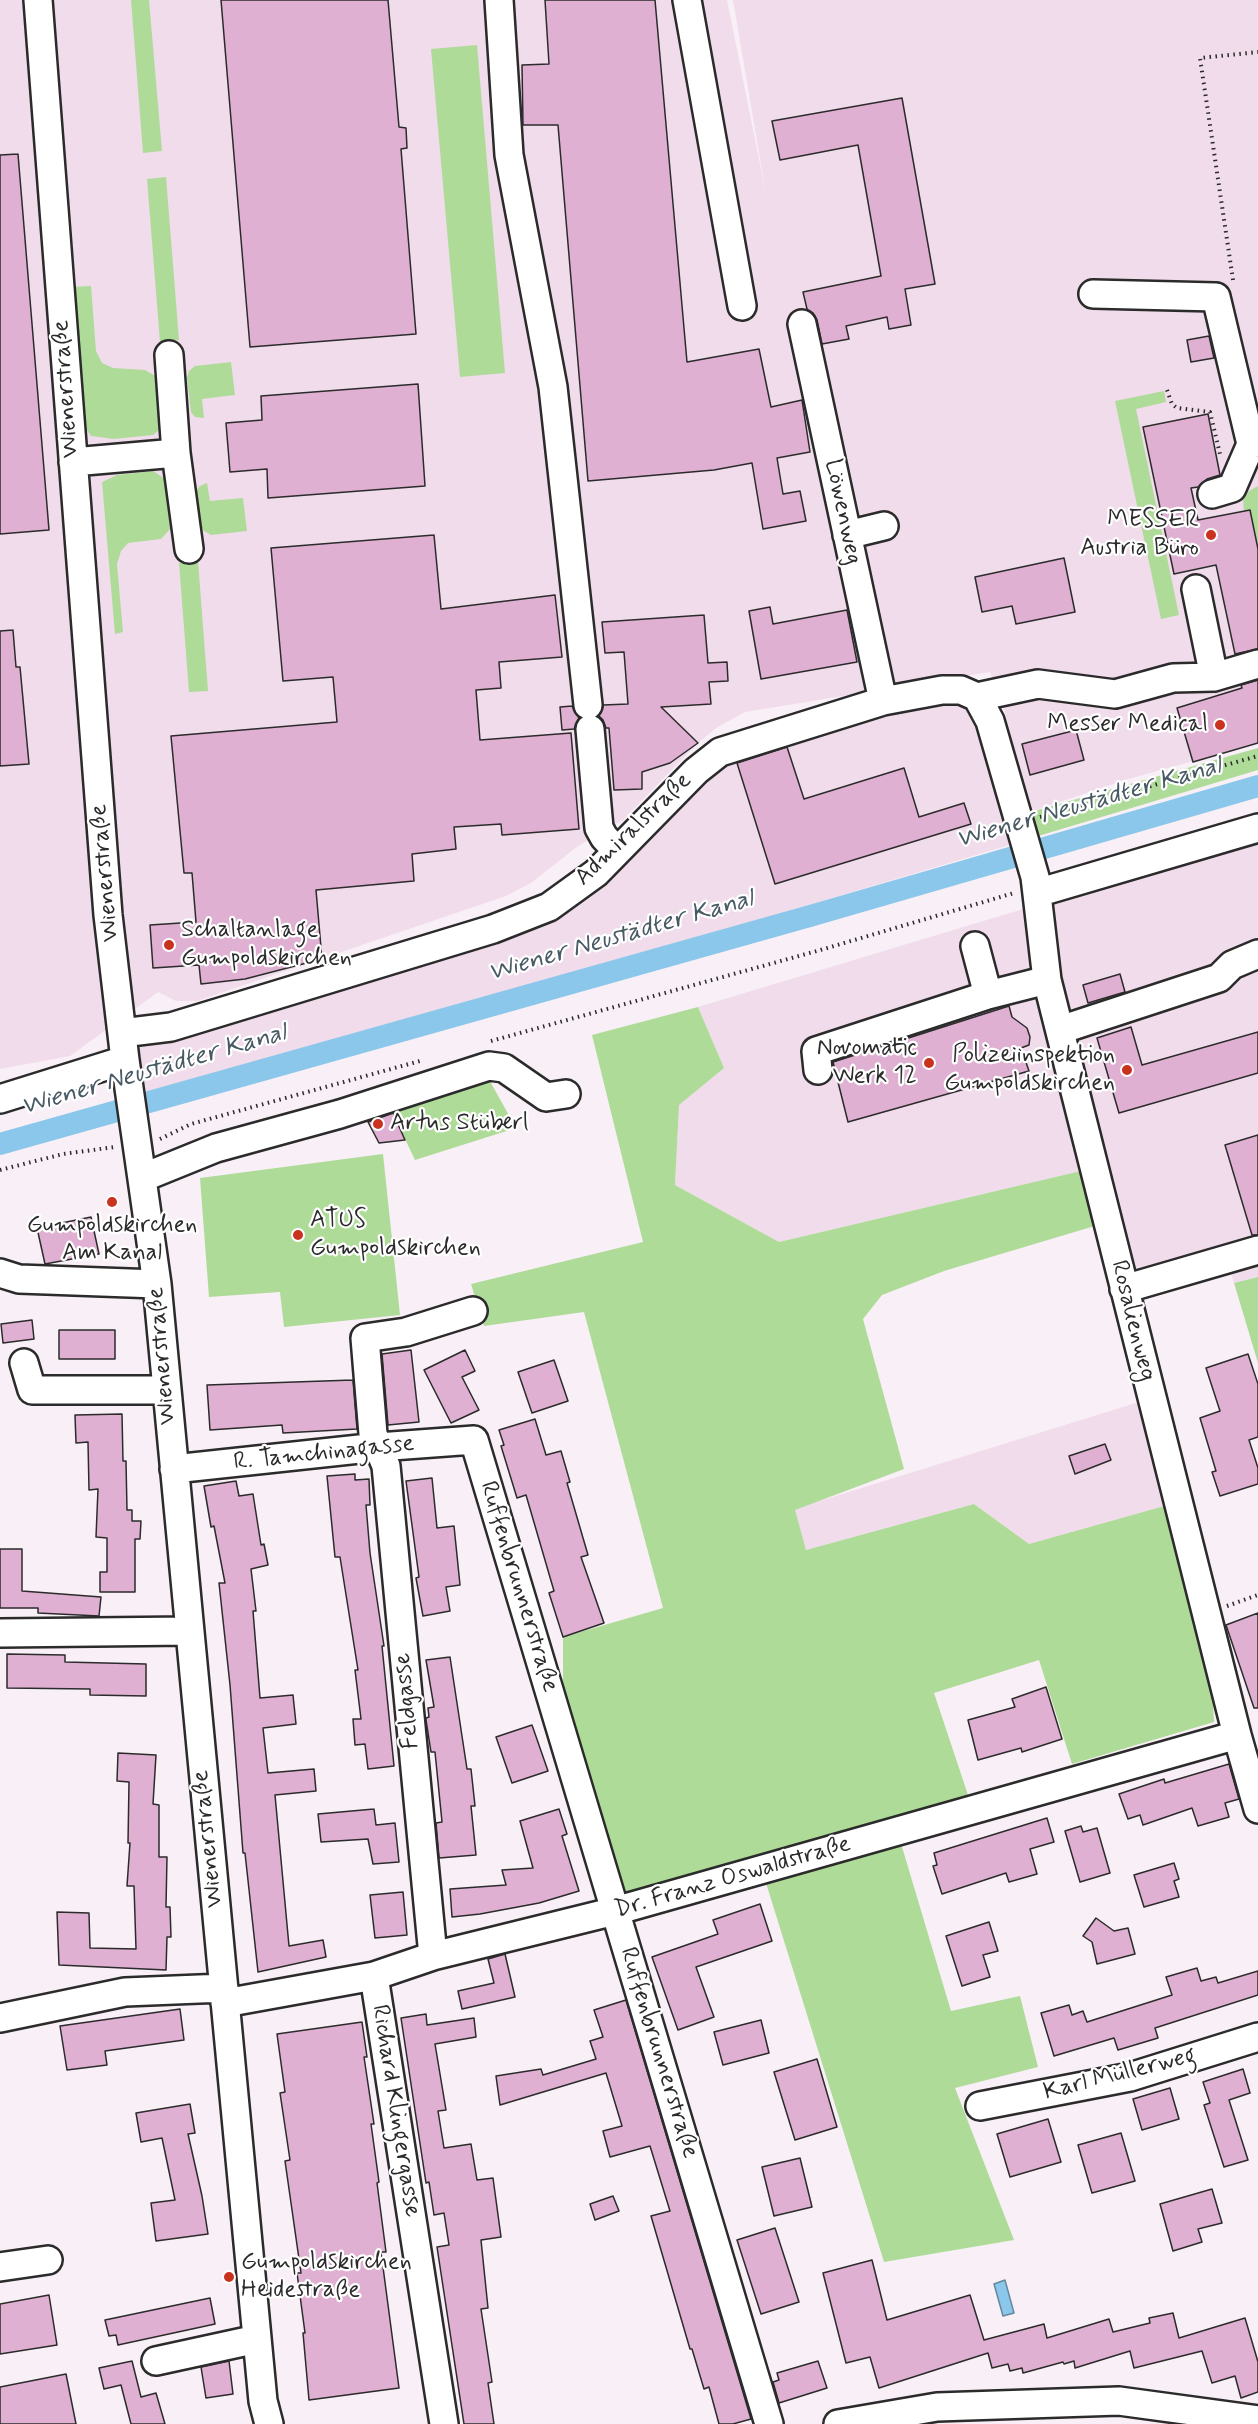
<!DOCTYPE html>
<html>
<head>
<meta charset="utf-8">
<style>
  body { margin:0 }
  canvas { display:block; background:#f9eff6 }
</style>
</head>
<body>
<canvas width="1258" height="2424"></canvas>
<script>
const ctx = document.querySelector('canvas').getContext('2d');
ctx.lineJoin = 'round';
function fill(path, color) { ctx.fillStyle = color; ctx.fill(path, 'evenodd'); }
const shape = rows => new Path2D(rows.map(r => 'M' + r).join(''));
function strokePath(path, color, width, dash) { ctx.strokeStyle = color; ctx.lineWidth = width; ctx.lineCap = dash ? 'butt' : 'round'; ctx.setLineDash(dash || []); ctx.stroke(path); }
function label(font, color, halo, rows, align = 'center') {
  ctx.font = font + ' Mynerve,sans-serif'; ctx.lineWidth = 4.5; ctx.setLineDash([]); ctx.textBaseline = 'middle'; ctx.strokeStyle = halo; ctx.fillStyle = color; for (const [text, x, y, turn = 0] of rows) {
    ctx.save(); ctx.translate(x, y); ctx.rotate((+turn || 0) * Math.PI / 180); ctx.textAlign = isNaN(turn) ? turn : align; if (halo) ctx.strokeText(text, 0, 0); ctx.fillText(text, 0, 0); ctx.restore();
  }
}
const built = shape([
  [0,0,727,0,766,194,733,0,1258,0,1258,743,1125,780,1027,813,1003,704,990,672,745,712,716,728,698,743,623,820,578,846,531,883,506,896,197,1001,176,1001,158,992,70,1056,0,1069],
  [977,697,1013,844,148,1102,138,1041,560,918,607,885,725,760,896,711],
  [1258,842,1258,1277,1234,1283,1223,1247,1130,1275,1081,1171,779,1242,675,1185,679,1104,724,1068,698,1007,1053,900],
  [1139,1402,1168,1505,1029,1544,974,1504,806,1550,794,1509]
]);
const green = shape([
  [131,0,149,0,162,151,143,153],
  [477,45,505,373,460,377,431,49],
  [166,177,179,340,160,342,147,179],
  [91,286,96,351,102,363,113,368,145,370,157,377,161,425,158,431,153,435,114,439,91,436,84,426,69,287],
  [231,362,235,395,202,399,204,418,195,417,191,412,187,378,189,371,195,366],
  [1164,391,1166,402,1136,409,1179,615,1161,619,1115,401],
  [153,471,165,479,170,529,161,539,128,543,121,551,117,564,123,632,115,634,102,482,117,475],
  [207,483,210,501,243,498,247,531,211,535,204,531,200,525,196,491,200,486],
  [1258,486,1258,549,1250,510,1244,511,1243,499,1249,491],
  [198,561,208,691,189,692,179,563],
  [1258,748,1258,770,1035,837,1027,813],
  [698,1007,724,1068,679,1105,675,1185,779,1242,1081,1171,1098,1225,944,1271,882,1295,863,1319,904,1469,795,1510,806,1550,974,1504,1029,1544,1168,1505,1213,1703,1214,1722,1072,1764,1039,1660,934,1693,969,1798,894,1820,951,2011,1020,1996,1038,2067,955,2088,1014,2240,884,2262,761,1867,622,1903,563,1702,563,1637,663,1608,584,1312,484,1326,471,1284,643,1242,592,1035],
  [486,1074,516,1128,415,1160,388,1103],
  [383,1154,400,1315,284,1327,280,1292,209,1297,200,1178],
  [1258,1277,1258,1363,1234,1283]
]);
const water = shape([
  [1005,2280,1014,2313,1003,2316,994,2284,1005,2280]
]);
const canal = shape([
  [0,1144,810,916,1258,786]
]);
const building = shape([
  [221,0,388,0,399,127,406,128,407,148,401,149,416,334,250,347,221,0],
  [545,0,655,0,687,362,759,349,771,407,802,400,810,452,777,458,783,494,800,491,806,521,763,529,752,463,714,470,588,481,558,125,523,125,522,65,549,64,545,0],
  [902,98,935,284,905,289,911,325,889,329,887,317,846,326,849,339,822,344,817,320,813,313,807,309,803,292,881,276,858,145,780,160,772,121,902,98],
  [18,154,49,530,0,534,0,155,18,154],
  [1209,336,1214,358,1191,362,1187,340,1209,336],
  [418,384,425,486,268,498,267,469,230,472,226,423,262,420,261,396,418,384],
  [1208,414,1220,475,1207,479,1198,487,1191,488,1198,520,1250,510,1258,549,1258,649,1235,654,1216,565,1174,574,1143,427,1208,414],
  [434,535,441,609,555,595,562,657,499,662,501,688,476,690,480,740,571,733,579,829,502,835,501,824,454,827,456,849,412,854,414,881,316,890,322,959,245,979,201,984,199,965,153,968,150,925,196,922,192,873,184,873,171,736,337,722,333,677,283,681,271,548,434,535],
  [1064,558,1075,612,1016,624,1012,606,982,612,975,577,1064,558],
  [770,607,773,624,847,610,857,662,761,679,749,611,770,607],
  [704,615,708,663,727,662,728,681,709,682,711,704,661,707,698,743,670,763,642,772,642,789,614,790,609,728,606,728,603,720,599,716,603,705,628,704,624,652,605,653,602,622,704,615],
  [13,630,16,667,20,667,29,764,0,766,0,631,13,630],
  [1258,680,1258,743,1193,762,1177,708,1242,688,1241,685,1258,680],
  [572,706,579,718,574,729,562,730,560,707,572,706],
  [1076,730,1084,760,1030,775,1022,744,1076,730],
  [787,747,804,799,904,768,919,817,964,803,971,824,775,884,737,763,787,747],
  [1120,974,1125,992,1088,1003,1083,985,1120,974],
  [1009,1006,1012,1017,1027,1028,1030,1037,1029,1045,1021,1048,1029,1071,848,1122,833,1062,1009,1006],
  [1131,1027,1142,1065,1258,1032,1258,1073,1119,1113,1097,1038,1131,1027],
  [393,1113,405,1140,379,1143,368,1122,393,1113],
  [1258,1135,1258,1235,1252,1235,1225,1145,1258,1135],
  [91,1217,99,1254,45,1264,37,1228,91,1217],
  [32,1320,34,1339,3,1343,1,1324,32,1320],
  [59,1330,115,1330,115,1359,59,1359,59,1330],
  [411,1350,419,1422,388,1425,382,1354,411,1350],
  [465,1350,475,1371,462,1377,479,1410,451,1423,424,1370,465,1350],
  [1248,1354,1258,1384,1258,1437,1249,1440,1258,1468,1258,1484,1220,1496,1212,1472,1216,1471,1200,1418,1220,1411,1206,1368,1248,1354],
  [554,1360,568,1401,532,1413,518,1372,554,1360],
  [353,1380,357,1429,283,1433,282,1425,210,1430,207,1385,353,1380],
  [122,1414,123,1461,126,1461,127,1510,132,1510,132,1521,141,1521,140,1539,135,1539,135,1592,100,1592,100,1572,107,1572,107,1538,96,1537,98,1489,89,1490,88,1442,76,1443,75,1415,122,1414],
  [535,1419,546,1455,561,1451,570,1482,567,1483,588,1555,581,1557,604,1623,563,1637,549,1593,554,1591,526,1495,517,1498,501,1446,504,1445,499,1430,535,1419],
  [1105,1444,1111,1460,1075,1474,1069,1456,1105,1444],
  [355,1474,355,1480,369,1479,370,1505,366,1505,370,1553,384,1646,382,1646,394,1766,368,1769,365,1744,355,1745,353,1719,361,1719,355,1670,358,1670,340,1557,335,1557,327,1476,355,1474],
  [432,1478,437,1528,454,1526,460,1585,446,1587,450,1611,423,1616,416,1578,419,1577,406,1481,432,1478],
  [236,1481,239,1496,253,1494,261,1545,264,1544,268,1565,251,1569,256,1611,253,1611,260,1698,293,1695,296,1724,263,1728,268,1773,314,1769,316,1791,275,1795,289,1946,323,1940,326,1957,258,1972,245,1853,243,1853,230,1685,219,1583,225,1583,214,1526,211,1527,204,1486,236,1481],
  [0,1549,22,1549,22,1591,101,1597,99,1616,38,1613,38,1608,0,1608,0,1549],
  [1258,1613,1258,1708,1254,1708,1226,1625,1258,1613],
  [7,1654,65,1655,65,1662,146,1664,146,1696,90,1695,90,1689,7,1688,7,1654],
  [450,1657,467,1769,471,1769,475,1806,471,1806,476,1855,439,1858,436,1823,442,1822,435,1752,431,1752,426,1720,426,1718,429,1717,428,1708,434,1707,426,1660,450,1657],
  [1046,1687,1062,1739,1022,1752,1021,1748,978,1760,968,1720,1015,1707,1012,1699,1046,1687],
  [532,1725,548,1771,512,1783,496,1737,532,1725],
  [118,1753,156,1755,153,1804,159,1805,159,1857,167,1857,166,1907,170,1907,171,1937,167,1937,166,1970,59,1965,57,1912,89,1913,90,1948,136,1949,134,1886,127,1886,130,1843,128,1843,129,1782,117,1781,118,1753],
  [1229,1764,1239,1799,1225,1803,1229,1817,1198,1826,1192,1808,1143,1825,1140,1815,1128,1819,1119,1794,1164,1779,1165,1783,1229,1764],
  [374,1809,376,1825,395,1823,399,1862,373,1864,368,1839,321,1842,318,1814,374,1809],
  [559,1809,567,1834,562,1836,579,1891,539,1903,480,1914,452,1917,450,1889,506,1885,502,1870,533,1868,520,1821,559,1809],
  [1047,1818,1054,1842,1030,1849,1037,1874,1009,1882,1006,1873,942,1894,933,1866,937,1865,934,1853,1047,1818],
  [1081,1826,1083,1832,1097,1828,1110,1873,1080,1882,1065,1831,1081,1826],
  [1174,1863,1179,1879,1174,1881,1179,1897,1144,1907,1134,1875,1174,1863],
  [403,1892,407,1935,375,1938,370,1895,403,1892],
  [760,1904,772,1941,696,1967,714,2017,678,2030,652,1957,718,1934,713,1920,760,1904],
  [1096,1918,1114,1931,1128,1928,1135,1954,1097,1964,1092,1942,1083,1936,1096,1918],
  [989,1922,998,1951,983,1955,990,1977,962,1986,946,1936,989,1922],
  [505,1954,515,1997,462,2009,458,1991,494,1983,488,1959,505,1954],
  [1197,1968,1201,1981,1216,1977,1218,1983,1258,1971,1258,1995,1155,2028,1158,2038,1118,2050,1114,2038,1054,2056,1041,2013,1069,2005,1072,2015,1083,2011,1087,2022,1172,1995,1166,1977,1197,1968],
  [626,2000,751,2419,733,2424,719,2424,709,2387,704,2389,692,2349,690,2349,651,2216,670,2211,650,2146,610,2157,603,2131,622,2126,606,2073,500,2105,496,2076,541,2069,543,2075,596,2059,590,2041,603,2037,594,2010,626,2000],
  [180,2009,184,2040,105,2051,107,2065,67,2070,60,2026,180,2009],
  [426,2014,427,2025,474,2018,476,2037,435,2044,446,2110,438,2111,444,2148,471,2144,477,2180,493,2178,501,2237,481,2240,488,2308,481,2309,492,2382,488,2383,494,2424,464,2424,437,2247,449,2245,444,2213,434,2215,429,2182,426,2183,401,2018,426,2014],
  [761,2020,769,2053,723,2065,714,2032,761,2020],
  [362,2022,367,2057,364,2057,374,2124,371,2124,379,2182,377,2183,386,2252,381,2252,399,2388,309,2400,303,2333,305,2333,297,2273,301,2273,285,2161,290,2160,280,2093,285,2092,277,2034,362,2022],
  [817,2059,837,2127,795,2140,774,2072,817,2059],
  [1243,2069,1250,2093,1229,2100,1248,2160,1224,2167,1204,2105,1210,2103,1203,2082,1243,2069],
  [1170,2088,1179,2119,1142,2130,1133,2099,1170,2088],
  [190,2104,195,2133,188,2134,202,2196,208,2234,156,2241,151,2203,175,2200,162,2138,141,2142,136,2113,190,2104],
  [1048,2119,1061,2162,1010,2177,997,2134,1048,2119],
  [1121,2133,1135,2181,1092,2193,1078,2145,1121,2133],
  [800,2158,812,2207,774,2216,762,2167,800,2158],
  [1212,2189,1222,2223,1198,2229,1202,2242,1173,2251,1160,2204,1212,2189],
  [613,2196,619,2211,595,2220,590,2204,613,2196],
  [775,2228,799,2302,761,2314,737,2240,775,2228],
  [872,2260,887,2320,970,2295,984,2340,1044,2324,1047,2338,1109,2319,1113,2332,1150,2323,1149,2318,1173,2313,1179,2338,1245,2318,1258,2362,1258,2392,1241,2398,1235,2376,1212,2383,1202,2351,1134,2368,1130,2351,1075,2368,1074,2361,1064,2364,1063,2362,1023,2373,1022,2368,1010,2371,1008,2364,992,2368,988,2353,879,2388,870,2357,846,2363,823,2273,872,2260],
  [49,2295,57,2345,0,2354,0,2304,49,2295],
  [210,2298,215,2324,118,2345,116,2335,109,2336,105,2320,210,2298],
  [132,2361,141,2397,156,2393,165,2424,131,2424,121,2385,104,2389,99,2368,132,2361],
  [229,2361,233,2394,206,2398,201,2367,229,2361],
  [818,2361,827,2388,779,2403,773,2382,779,2380,777,2373,818,2361],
  [66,2374,76,2424,0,2424,0,2387,66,2374]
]);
const path = shape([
  [1233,280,1200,58,1258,52],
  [1167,390,1172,404,1177,408,1210,412,1220,454],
  [1040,817,1258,756],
  [491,1041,817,951,1014,893],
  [160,1139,191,1124,420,1061],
  [0,1170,63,1154,115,1147],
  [1227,1606,1258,1595]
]);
const minor = shape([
  [38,0,108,915,125,1060,157,1284,263,2401,269,2424],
  [499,0,509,155,553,387,588,705],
  [687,0,742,306],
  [1093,294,1216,297,1251,444,1258,443],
  [802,324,883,701],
  [176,453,189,549],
  [73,462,176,453,169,355],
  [1212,494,1232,488,1251,444],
  [847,535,884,526],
  [1196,589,1214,677],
  [977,697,1038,684,1115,694,1173,678,1214,677,1258,664],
  [590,729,599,828,604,837,617,851],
  [1037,893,1258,828],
  [975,946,988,995],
  [1060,1030,1219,978,1232,965,1258,954],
  [122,1033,171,1027,493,929,549,907,596,873,696,771,720,752,883,701,942,690,961,690,977,697,990,721,1035,877,1047,980,1237,1735,1258,1809],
  [818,1070,816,1051,988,995,1047,980],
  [0,1099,125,1060],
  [142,1178,216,1148,340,1114,489,1066,504,1068,546,1097,566,1094],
  [0,1273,19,1279,157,1284],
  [1124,1289,1258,1250],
  [24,1363,32,1390,166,1390],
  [174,1469,378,1447,474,1440,769,2424],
  [0,1633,189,1631],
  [433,1956,386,1466,373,1434,365,1338,406,1332,473,1311],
  [374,1976,444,2424],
  [225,2003,374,1976,433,1956,615,1911,1237,1735],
  [0,2018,125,1992,224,1988],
  [980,2106,1130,2077,1258,2037],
  [0,2267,48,2260],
  [156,2361,257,2339],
  [838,2424,937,2407,1119,2401,1258,2420]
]);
const markers = [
  [1211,535,6,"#c8321e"],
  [1220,725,6,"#c8321e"],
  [169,945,6,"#c8321e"],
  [929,1063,6,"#c8321e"],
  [1127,1070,6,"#c8321e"],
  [378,1124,6,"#c8321e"],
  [112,1202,6,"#c8321e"],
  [298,1235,6,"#c8321e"],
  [229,2277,6,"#c8321e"]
];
const streetNames = [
  ["Wienerstraße",67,389,-94],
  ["Löwenweg",842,512,78],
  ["Admiralstraße",634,830,-44],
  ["Wienerstraße",106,873,-95],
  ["Rosalienweg",1132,1321,76],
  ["Wienerstraße",163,1356,-95],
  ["R. Tamchinagasse",324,1454,-6],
  ["Ruffenbrunnerstraße",518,1587,73],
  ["Feldgasse",408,1701,-95],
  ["Wienerstraße",209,1839,-96],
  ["Dr. Franz Oswaldstraße",733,1878,-16],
  ["Ruffenbrunnerstraße",658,2053,73],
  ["Karl Müllerweg",1120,2075,-14],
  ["Richard Klingergasse",395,2111,81]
];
const poiNames = [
  ["MESSER",1199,521],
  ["Austria Büro",1199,549],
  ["Messer Medical",1208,725],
  ["Schaltanlage",181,931,"left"],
  ["Gumpoldskirchen",181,959,"left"],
  ["Novomatic",917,1049],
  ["Werk 12",917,1077],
  ["Polizeiinspektion",1115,1056],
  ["Gumpoldskirchen",1115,1084],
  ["Artus Stüberl",390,1124,"left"],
  ["ATUS",310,1221,"left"],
  ["Gumpoldskirchen",310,1249,"left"],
  ["Gumpoldskirchen",112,1226,"center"],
  ["Am Kanal",112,1254,"center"],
  ["Gumpoldskirchen",241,2263,"left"],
  ["Heidestraße",241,2291,"left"]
];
const waterNames = [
  ["Wiener Neustädter Kanal",1089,804,-16],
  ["Wiener Neustädter Kanal",621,937,-16],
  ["Wiener Neustädter Kanal",154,1071,-16]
];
fill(built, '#f1dceb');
fill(green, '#afdb99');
fill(water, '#8ac7ea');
strokePath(water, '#64899e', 1.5);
strokePath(canal, '#8ac7ea', 22);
fill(building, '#dfb0d1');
strokePath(building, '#2b2b2b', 1.5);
strokePath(minor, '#2b2b2b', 32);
strokePath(path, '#2b2b2b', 4, [1.5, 4.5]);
strokePath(minor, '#fff', 27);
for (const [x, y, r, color] of markers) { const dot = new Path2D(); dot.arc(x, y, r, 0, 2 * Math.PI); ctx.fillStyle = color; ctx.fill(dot); strokePath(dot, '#fff', 2); }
label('24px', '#2b2b2b', '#fff', streetNames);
label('24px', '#2b2b2b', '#fff', poiNames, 'right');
label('italic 26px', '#485a64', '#fff', waterNames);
</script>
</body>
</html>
